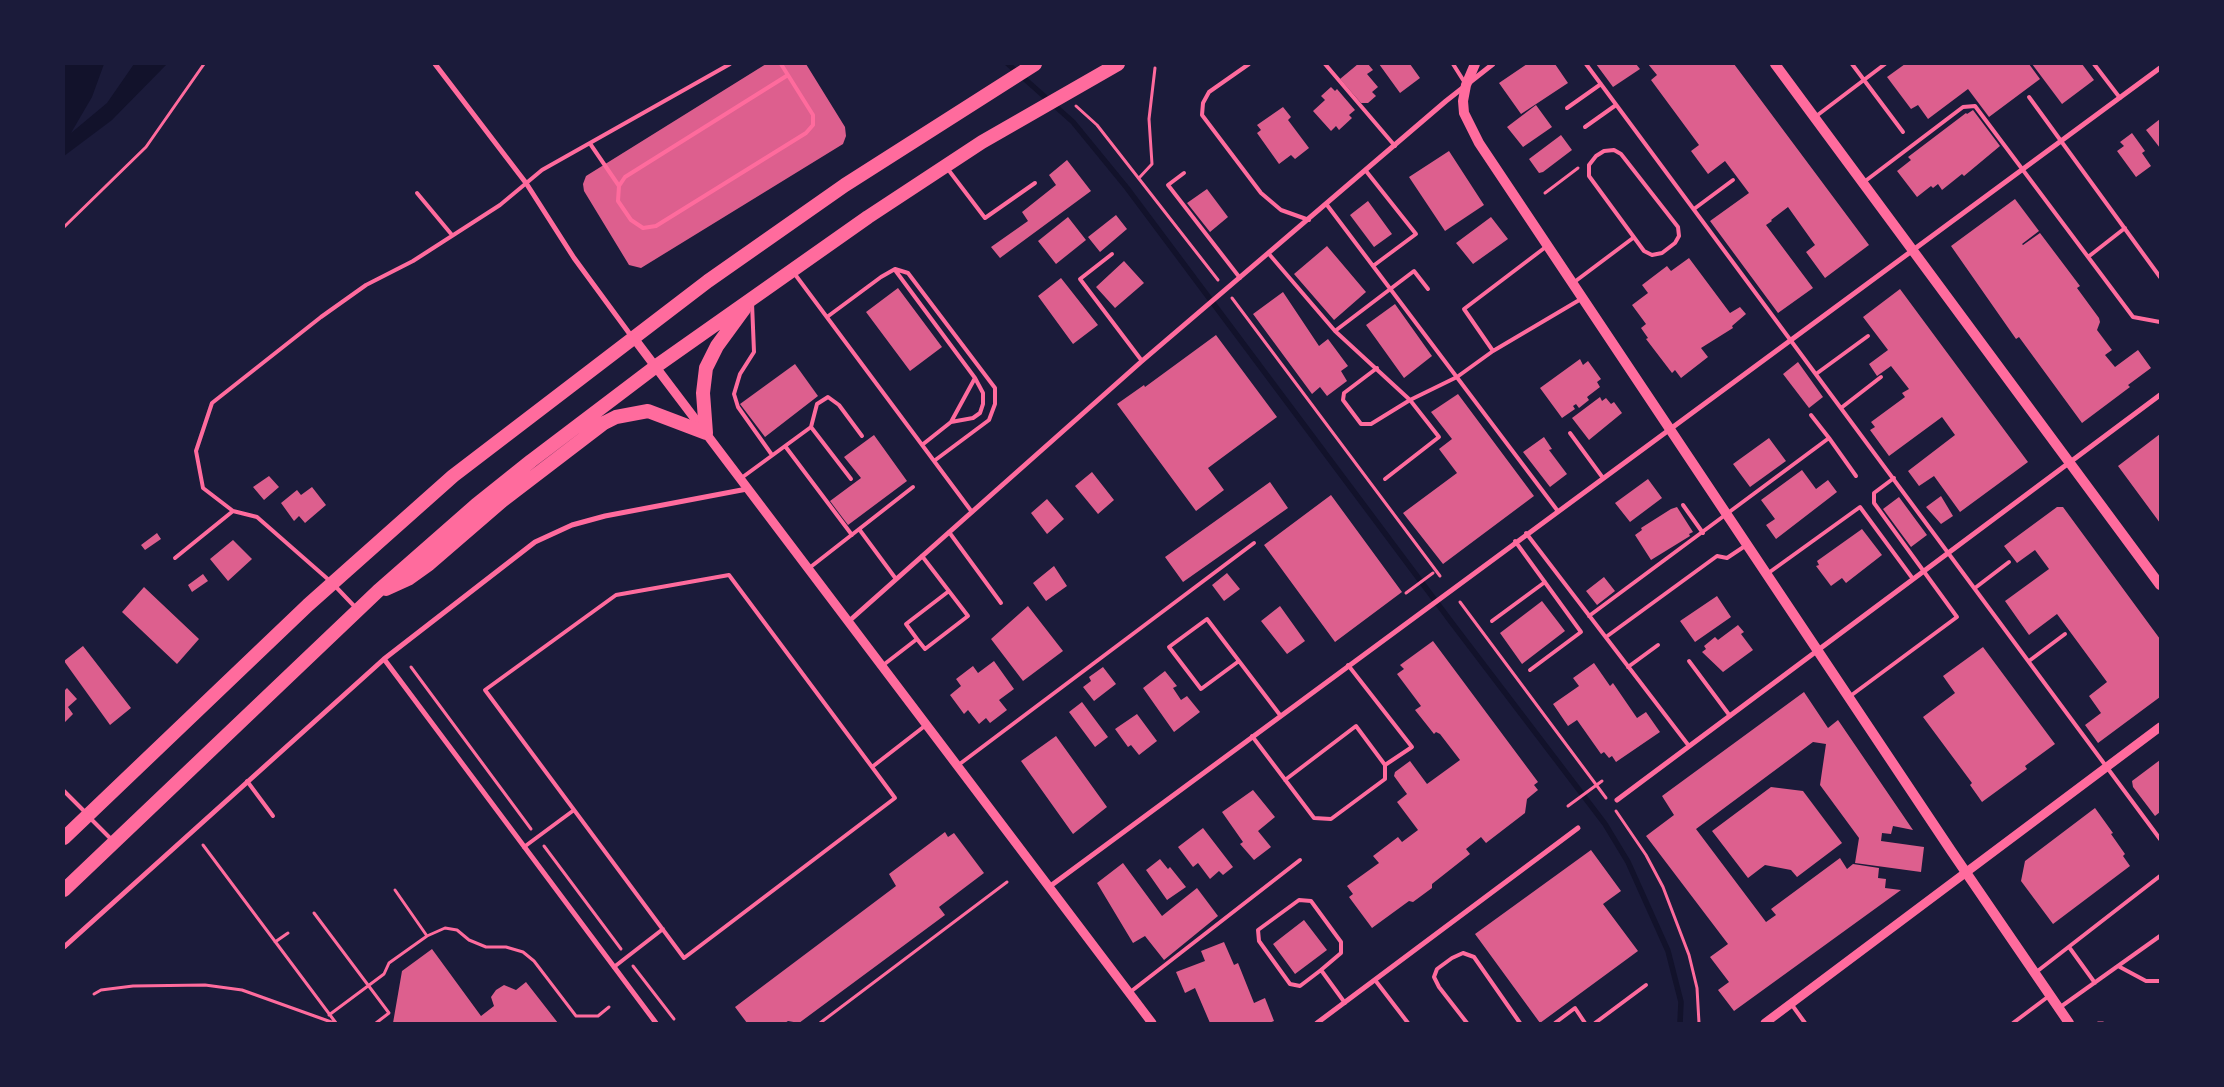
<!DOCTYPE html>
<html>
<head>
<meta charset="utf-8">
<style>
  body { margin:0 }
  #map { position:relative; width:2224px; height:1087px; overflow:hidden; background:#1b1b3a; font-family:"IBM Plex Sans",sans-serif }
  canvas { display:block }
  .frame { position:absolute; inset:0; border:65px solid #1b1b3a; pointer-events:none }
</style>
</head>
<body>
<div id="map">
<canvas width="2224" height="1087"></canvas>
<div class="frame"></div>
</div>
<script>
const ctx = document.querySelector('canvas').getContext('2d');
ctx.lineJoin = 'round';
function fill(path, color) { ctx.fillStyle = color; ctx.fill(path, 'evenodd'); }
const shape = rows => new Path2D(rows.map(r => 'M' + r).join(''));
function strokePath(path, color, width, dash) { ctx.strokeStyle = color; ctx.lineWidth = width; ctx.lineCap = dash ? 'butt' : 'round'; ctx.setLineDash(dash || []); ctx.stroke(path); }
const water = shape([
  [64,64,104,64,92,97,71,133,107,103,134,64,167,64,112,120,64,156]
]);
const stream = shape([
  [1008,64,1073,122,1127,188,1452,623,1605,824,1628,862,1668,951,1681,1002,1680,1023]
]);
const building = shape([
  [766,64,806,64,845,127,846,136,843,144,641,268,629,265,584,191,583,184,586,176],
  [1358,64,1368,64,1373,70,1367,74,1378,87,1372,92,1376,96,1368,103,1361,103,1340,79],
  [1379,64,1410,64,1420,78,1400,93],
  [1527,64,1555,64,1568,83,1521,114,1499,83],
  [1596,64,1636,64,1640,69,1613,87],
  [1648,64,1734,64,1869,245,1825,278,1806,252,1815,245,1788,207,1771,220,1772,221,1766,225,1813,288,1778,313,1710,221,1749,193,1725,161,1708,174,1691,151,1699,145,1651,80,1657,75],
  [1905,64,2029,64,2040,79,1989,117,1968,89,1928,119,1918,105,1911,109,1887,77],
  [2032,64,2082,64,2094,80,2062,104],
  [1331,87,1335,91,1337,89,1355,110,1349,115,1352,118,1339,130,1336,126,1331,131,1313,111,1325,100,1321,96],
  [1536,105,1552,127,1523,147,1507,127],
  [1283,107,1291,117,1288,120,1309,148,1295,159,1291,155,1279,164,1257,133,1261,130,1257,125],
  [1973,110,2000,146,1964,176,1962,174,1942,190,1938,184,1933,188,1931,186,1917,197,1897,171,1911,160,1908,157,1966,113,1967,114],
  [2160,119,2160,148,2146,130],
  [2132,133,2145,151,2142,153,2151,166,2136,177,2117,151,2124,146,2120,142],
  [1561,135,1572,150,1543,172,1539,173,1529,159],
  [1449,151,1484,205,1445,231,1409,177],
  [1067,160,1091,191,1000,258,991,247,1028,221,1022,212,1056,185,1049,175],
  [1207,189,1228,217,1210,232,1187,203],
  [2015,199,2039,231,2022,244,2023,245,2040,233,2080,286,2077,288,2099,318,2100,322,2097,330,2112,350,2105,355,2115,367,2138,350,2151,368,2128,385,2130,387,2082,423,2019,337,2016,339,1951,246],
  [1368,201,1392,234,1374,247,1350,215],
  [1116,215,1127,229,1100,252,1088,237],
  [1068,217,1086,240,1056,264,1038,241],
  [1491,217,1508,239,1473,264,1456,243],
  [1327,246,1366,292,1334,320,1294,274],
  [1689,258,1730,313,1740,307,1746,314,1732,326,1733,328,1701,348,1708,357,1681,378,1675,370,1672,373,1646,339,1648,338,1641,328,1646,324,1632,305,1648,293,1642,285,1667,266,1671,271],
  [1124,261,1144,283,1115,308,1096,287],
  [1061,278,1098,325,1073,344,1038,296],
  [898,288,942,347,910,371,866,312],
  [1900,289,2028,462,1960,512,1934,476,1919,486,1908,471,1955,435,1942,417,1889,456,1870,430,1875,427,1871,422,1905,397,1902,393,1909,389,1891,366,1877,376,1869,364,1888,350,1863,317],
  [1283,292,1319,346,1328,339,1348,366,1341,371,1347,381,1327,396,1320,387,1312,394,1253,314],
  [1395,304,1432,356,1404,378,1366,325],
  [1216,335,1277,417,1208,468,1224,490,1196,511,1117,404,1144,385,1145,387],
  [1580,359,1583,365,1588,361,1601,379,1597,382,1600,387,1587,397,1589,400,1579,408,1576,404,1573,406,1575,409,1562,418,1540,388],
  [1798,362,1823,397,1809,408,1783,374],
  [795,364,818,396,765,437,740,404],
  [1458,394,1534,496,1443,564,1403,513,1457,473,1439,449,1452,439,1431,412],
  [1600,397,1602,401,1606,398,1611,404,1614,402,1622,413,1589,440,1572,418],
  [2160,434,2160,523,2118,466],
  [874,435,907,481,848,525,830,501,861,478,844,457],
  [1544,437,1552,449,1549,450,1567,474,1550,487,1523,452],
  [1769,438,1786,461,1750,487,1733,464],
  [1802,470,1816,489,1828,480,1837,492,1776,539,1766,525,1775,519,1761,500],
  [1092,472,1114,500,1098,514,1075,486],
  [269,476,279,487,264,500,253,487],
  [1648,479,1662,498,1630,522,1615,503],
  [1270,482,1288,508,1183,582,1165,557],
  [312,487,326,505,305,523,299,516,294,521,281,503,297,490,301,495],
  [1331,495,1402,592,1335,642,1264,545],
  [1941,496,1953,516,1941,524,1926,507],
  [1899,497,1927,535,1911,547,1883,509],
  [1047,499,1064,519,1047,534,1031,513],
  [1677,507,1693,532,1689,534,1690,536,1651,560,1635,535,1642,530,1641,528,1671,509],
  [2057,507,2063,507,2160,639,2160,697,2098,743,2085,725,2101,713,2089,696,2107,682,2057,614,2029,635,2005,601,2049,569,2035,550,2017,563,2004,546],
  [1862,529,1882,555,1846,583,1842,578,1831,586,1816,566,1819,565,1817,561],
  [157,533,161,539,145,550,141,545],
  [233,540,252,559,228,581,210,559],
  [1054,566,1067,586,1046,601,1033,583],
  [1227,573,1240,589,1224,601,1212,585],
  [203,574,208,581,192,592,188,585],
  [1604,577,1615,591,1597,605,1586,591],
  [144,587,199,639,177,664,122,612],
  [1717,596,1731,617,1695,642,1680,621],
  [1542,601,1565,631,1522,664,1500,633],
  [1028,606,1063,651,1023,681,991,639],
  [1280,606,1305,641,1287,654,1261,621],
  [1738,625,1744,632,1741,634,1753,650,1723,672,1702,652,1706,649,1704,646,1715,637,1718,640],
  [1433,641,1538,782,1534,785,1538,790,1527,799,1525,813,1486,843,1481,837,1466,849,1470,854,1432,884,1432,888,1413,902,1409,901,1372,928,1349,897,1353,894,1347,886,1379,863,1373,856,1398,837,1402,842,1418,830,1397,802,1407,794,1394,776,1395,772,1410,761,1427,784,1460,760,1440,734,1436,732,1434,734,1415,710,1421,706,1397,674,1404,669,1400,665],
  [83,646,131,708,110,725,64,661],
  [1983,647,2055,744,2025,766,2027,769,1982,802,1970,785,1972,783,1923,717,1955,693,1943,676],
  [994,661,1014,689,999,700,1007,710,990,723,986,718,979,724,968,710,964,714,950,695,961,686,956,679,973,666,978,673],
  [1594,663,1610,686,1613,683,1637,718,1646,712,1660,732,1616,762,1612,756,1609,758,1604,752,1601,754,1577,720,1568,726,1553,704,1579,686,1573,678],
  [1103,667,1116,684,1094,701,1083,687,1091,681,1089,677],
  [1165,671,1177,686,1173,688,1181,700,1187,696,1200,712,1174,732,1143,688],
  [67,688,77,699,68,707,73,714,64,723,64,691],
  [1804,692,1828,728,1838,720,1913,830,1893,826,1891,834,1882,833,1881,841,1924,847,1921,872,1855,863,1859,838,1820,785,1826,744,1813,742,1696,829,1766,922,1776,915,1771,909,1840,858,1847,869,1853,864,1879,868,1878,878,1886,879,1885,888,1901,890,1734,1011,1718,990,1729,982,1710,957,1728,944,1646,836,1674,815,1662,796],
  [1082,702,1108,737,1095,747,1069,712],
  [1137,714,1157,741,1139,755,1131,745,1128,747,1115,729],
  [1056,736,1107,807,1073,834,1021,761],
  [2160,760,2160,812,2155,816,2133,787,2132,781],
  [1771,787,1803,791,1842,843,1797,877,1791,870,1765,865,1748,878,1712,831],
  [1253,790,1275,817,1258,831,1271,847,1254,860,1240,844,1243,842,1222,812],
  [2095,808,2113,833,2111,834,2125,854,2123,856,2130,866,2053,924,2021,881,2025,861],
  [1203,828,1233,867,1223,875,1219,871,1210,879,1198,863,1193,867,1178,847],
  [945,832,948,837,954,833,984,873,939,907,945,915,799,1023,788,1021,785,1023,747,1023,735,1007,896,886,889,874],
  [1591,850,1621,891,1603,904,1638,951,1540,1023,1475,934],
  [1160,859,1168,869,1170,867,1186,887,1167,900,1146,870],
  [1123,863,1162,916,1197,888,1218,916,1164,960,1145,936,1133,943,1097,883],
  [1304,920,1327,950,1295,974,1273,944],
  [1224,942,1234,965,1238,963,1254,1003,1265,998,1274,1021,1269,1023,1210,1023,1195,988,1185,993,1176,972,1205,961,1201,951],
  [432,949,481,1016,494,1006,491,997,496,990,504,985,516,990,526,982,558,1023,393,1023,402,971]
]);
const path = shape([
  [1076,106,1097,125,1218,280],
  [1139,178,1152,164,1149,119,1155,68],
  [1545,193,1578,168],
  [64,227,146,147,204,64],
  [1232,298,1440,576],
  [1406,593,1433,573],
  [1460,602,1606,798],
  [411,667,531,829],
  [1568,806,1602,781],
  [1616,811,1646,855,1663,887,1689,955,1697,988,1699,1023],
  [203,845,336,1023],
  [544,846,621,949],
  [395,890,427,936],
  [314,913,389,1013,376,1023],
  [275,942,288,933],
  [633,966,674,1019],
  [94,994,101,990,133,986,205,985,242,990,334,1023],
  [329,1015,384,974,389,963,427,936,445,928,457,930,469,940,486,947,506,947,523,952,534,961,576,1016,598,1016,609,1007],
  [820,1023,1007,882],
  [2098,1023,2103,1023]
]);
const service = shape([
  [781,64,813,115,813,125,806,133,656,226,643,228,631,220,618,201,619,186,625,177,788,75],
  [1249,64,1209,92,1203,103,1202,115,1261,193,1281,210,1309,220],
  [1325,64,1395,146],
  [1453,64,1465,83],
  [1586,64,2160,839],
  [1852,64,1903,132],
  [2094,64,2120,98],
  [2029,97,2160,277],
  [1567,108,1601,84],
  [1815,117,1885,64],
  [1585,127,1616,105],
  [591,145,619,186],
  [1614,150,1621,154,1678,227,1679,236,1675,243,1662,253,1652,255,1644,251,1589,176,1589,165,1596,156,1604,151,1614,150],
  [947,168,985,218,1035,183],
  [1366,171,1416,234,1373,266],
  [1184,173,1168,185,1240,278],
  [1864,182,1963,107,1975,106,2133,317,2160,322],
  [417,193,452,235],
  [1327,205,1557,510],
  [1694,209,1733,180],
  [1547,246,1464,309,1493,351,1581,299],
  [1112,254,1080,279,1142,361],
  [1269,254,1335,331,1410,400,1439,437,1385,479],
  [2088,257,2125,228],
  [895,270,975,378,983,393,983,404,980,413,973,418,951,422,922,445],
  [794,273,972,512],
  [1573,283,1633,238],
  [752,303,754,352,740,374,734,394,738,407,772,455],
  [827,317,881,277,895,269,908,273,995,388,995,404,989,420,934,461],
  [1335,331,1414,271,1428,289],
  [1377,368,1344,393,1343,400,1361,424,1371,424,1410,400,1457,377,1493,351],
  [1816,374,1868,336],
  [1841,408,1881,377],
  [1811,415,1829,438],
  [951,422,975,378],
  [811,427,851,479],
  [1570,433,1603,478],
  [785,446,852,535],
  [740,479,811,427,817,404,828,397,839,405,862,436],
  [1683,505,1703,533],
  [233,511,203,488,196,451,212,403,321,317,366,285,413,261,500,205,542,170,730,64],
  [859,529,896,579],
  [949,532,1001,603],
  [1526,533,1689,746],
  [1515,541,1581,632,1530,670],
  [175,558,233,511,257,517,330,581],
  [808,569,913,487],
  [1767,574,1860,507,1913,579],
  [335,586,356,608],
  [1975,588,2009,562],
  [1589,616,1829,438,1856,476],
  [1492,621,1545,582],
  [1606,637,1717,556,1727,558,1745,546],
  [917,639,906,624,949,591],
  [1239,661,1201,689,1169,647,1207,619,1280,715],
  [1689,661,1730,716],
  [2029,661,2065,634],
  [1348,665,1412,747,1385,765],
  [882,666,917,639,925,649,968,616,922,556],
  [1628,667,1658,645],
  [1849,697,1957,617,1874,503,1874,493,1894,478],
  [1252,736,1314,818,1331,819,1385,779,1385,765,1356,726,1285,780],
  [957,766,1254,543],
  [872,767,895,798,684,958,485,690,616,595,729,575,872,767,926,725],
  [247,781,273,816],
  [64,791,86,813],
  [90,818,112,840],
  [524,847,574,810],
  [2069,947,2095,983],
  [2118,966,2146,981,2160,981],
  [614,967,663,929],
  [1321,970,1341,953,1341,942,1311,901,1299,900,1258,930,1259,941,1290,984,1300,986,1321,970,1345,1003],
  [2035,973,2160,876],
  [1375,980,1408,1023],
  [1129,993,1300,860],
  [1792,1005,1805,1023],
  [2059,1008,2160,936],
  [1467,1023,1439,987,1434,977,1437,969,1452,958,1463,953,1474,957,1520,1023],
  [1555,1023,1575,1008,1585,1023],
  [1595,1023,1646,985],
  [2013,1023,2049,996]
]);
const minor = shape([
  [435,64,526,183,574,258,632,337],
  [848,622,1142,361,1446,101,1493,64],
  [384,659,656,1023],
  [1617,800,2160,395],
  [1049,887,2160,68],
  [64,947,384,659,535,542,572,525,605,516,747,489],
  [1317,1023,1578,828]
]);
const tertiary = shape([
  [633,337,1152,1023],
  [1765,1023,2160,727]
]);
const secondary = shape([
  [1475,64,1466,85,1463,101,1464,113,1479,143,1952,852,2069,1023],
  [1775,64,2160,585]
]);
const trunk = shape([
  [386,589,408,579,429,564,502,501,604,423,616,417,648,411,706,433,703,393,706,368,717,346,744,309],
  [64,838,308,605,453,476,708,281,845,185,1035,64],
  [64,890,378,591,476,505,531,461,655,367,868,217,982,142,1118,64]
]);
fill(water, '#12122b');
strokePath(stream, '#12122b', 5.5);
fill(building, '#dd5f8e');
strokePath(path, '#ff6b9d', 3);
strokePath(service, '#ff6b9d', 4);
strokePath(minor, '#ff6b9d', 5);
strokePath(tertiary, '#ff6b9d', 9);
strokePath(secondary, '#ff6b9d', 10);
strokePath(trunk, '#ff6b9d', 14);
</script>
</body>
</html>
